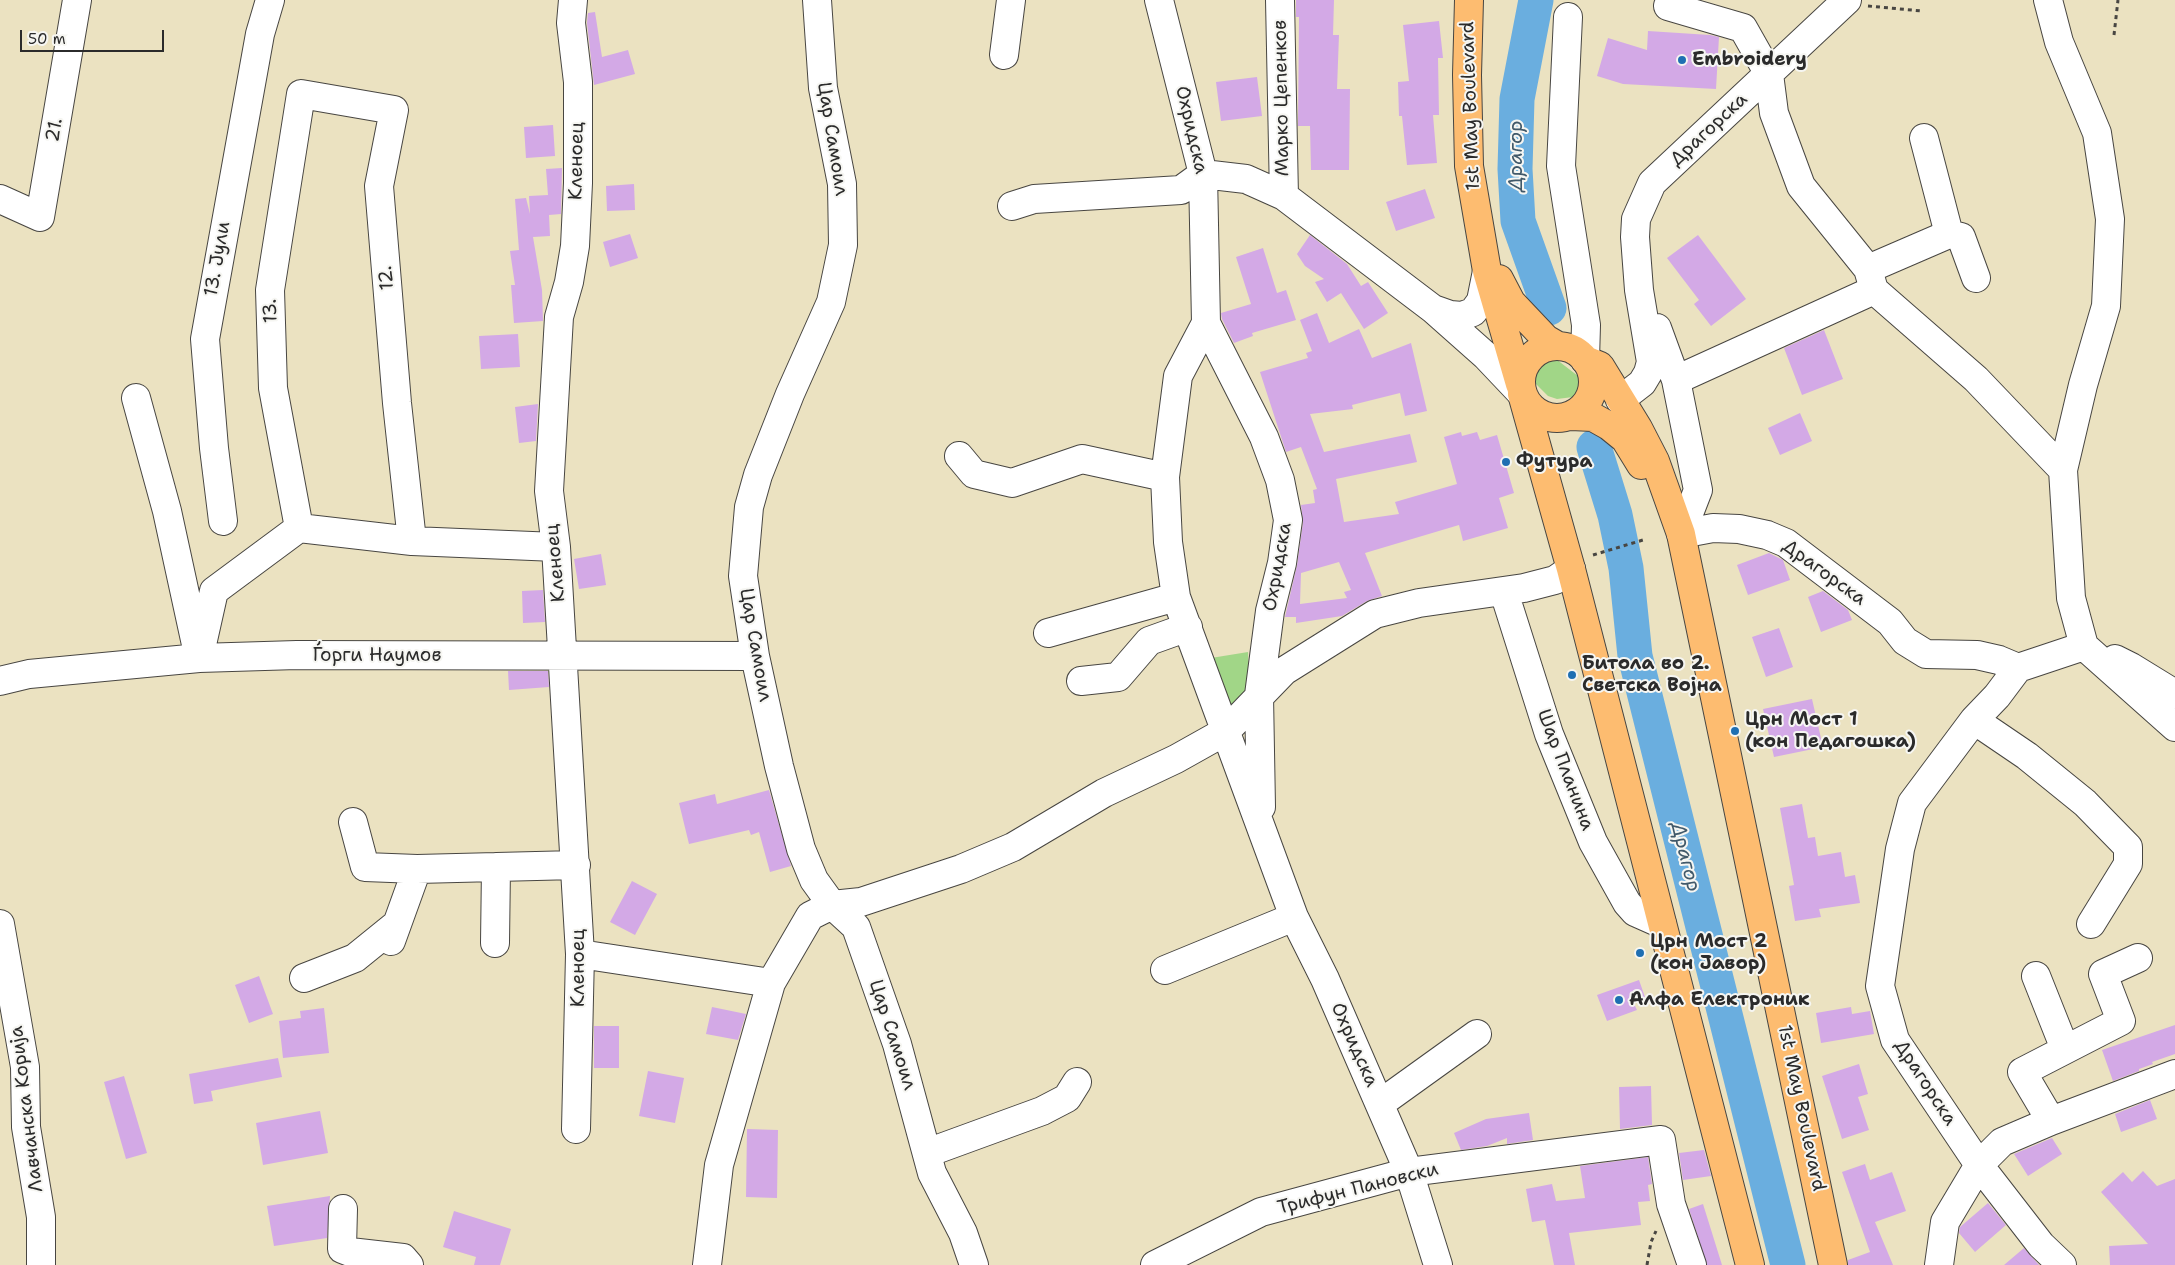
<!DOCTYPE html>
<html>
<head>
<meta charset="utf-8">
<style>
  body { margin:0 }
  #map { position:relative; width:2175px; height:1265px; overflow:hidden; background:#ebe2c1; font-family:"Shantell Sans",sans-serif }
  canvas { display:block }
  .scale { position:absolute; left:20px; top:30px; width:144px; height:22px; box-sizing:border-box; border:2px solid #2b2b2b; border-top:0; padding-left:6px; font-size:15px; line-height:18px; white-space:nowrap; color:#2b2b2b; -webkit-text-stroke:4px #f6f6f2; paint-order:stroke }
</style>
</head>
<body>
<div id="map">
<canvas width="2175" height="1265"></canvas>
<div class="scale">50 m</div>
</div>
<script>
const ctx = document.querySelector('canvas').getContext('2d');
ctx.lineJoin = 'round';
function fill(path, color) { ctx.fillStyle = color; ctx.fill(path, 'evenodd'); }
const shape = rows => new Path2D(rows.map(r => 'M' + r).join(''));
function strokePath(path, color, width, dash) { ctx.strokeStyle = color; ctx.lineWidth = width; ctx.lineCap = dash ? 'butt' : 'round'; ctx.setLineDash(dash || []); ctx.stroke(path); }
function label(font, color, halo, rows, align = 'center') {
  ctx.font = font + ' "Shantell Sans",sans-serif'; ctx.lineWidth = 4; ctx.setLineDash([]); ctx.textBaseline = 'middle'; ctx.strokeStyle = halo; ctx.fillStyle = color; for (const [text, x, y, turn = 0] of rows) {
    ctx.save(); ctx.translate(x, y); ctx.rotate((+turn || 0) * Math.PI / 180); ctx.textAlign = isNaN(turn) ? turn : align; if (halo) ctx.strokeText(text, 0, 0); ctx.fillText(text, 0, 0); ctx.restore();
  }
}
const green = shape([
  [1552,356,1578,376,1582,381,1582,388,1573,397,1557,399,1548,396,1536,384,1533,375,1534,367,1544,357],
  [1248,652,1250,699,1227,710,1211,658]
]);
const river = shape([
  [1536,0,1517,99,1515,169,1518,221,1549,308],
  [1594,447,1615,515,1626,568,1635,656,1788,1265]
]);
const building = shape([
  [1296,0,1334,0,1333,35,1339,35,1337,89,1350,89,1349,170,1311,170,1310,126,1298,126,1299,17,1296,17],
  [595,12,602,57,628,50,635,74,594,85,587,23,588,13],
  [1439,21,1443,58,1438,58,1439,115,1433,115,1437,163,1407,165,1402,116,1399,116,1398,82,1409,81,1403,25],
  [1648,31,1710,35,1719,37,1716,89,1623,84,1597,76,1608,38,1647,50],
  [1257,77,1262,116,1221,121,1216,82],
  [553,125,555,156,526,158,524,127],
  [562,168,561,214,549,215,550,236,533,237,542,290,543,321,514,323,511,285,515,285,510,251,519,250,515,199,526,198,530,214,529,196,548,195,546,169],
  [634,184,635,210,607,211,606,186],
  [1425,189,1435,218,1396,231,1386,202],
  [630,234,638,258,610,267,603,242],
  [1310,235,1347,264,1361,286,1368,282,1388,313,1364,329,1341,293,1327,302,1315,282,1324,279,1305,266,1297,254],
  [1698,235,1746,299,1711,326,1694,304,1699,300,1667,258],
  [1263,248,1277,293,1286,290,1296,320,1252,333,1253,336,1234,343,1222,319,1221,313,1251,304,1236,257],
  [1317,313,1329,343,1359,329,1372,358,1411,343,1427,411,1405,416,1400,393,1352,405,1353,409,1310,414,1324,452,1410,434,1417,462,1336,479,1344,522,1399,514,1395,502,1457,484,1444,437,1461,432,1462,436,1477,432,1480,440,1497,435,1514,493,1499,498,1508,528,1463,541,1459,525,1365,553,1382,596,1367,601,1342,616,1296,623,1296,617,1285,617,1297,565,1303,522,1301,505,1315,503,1313,490,1317,489,1301,447,1286,452,1260,372,1308,358,1306,353,1312,351,1300,320],
  [1339,562,1351,590,1344,592,1347,598,1300,604,1301,573],
  [1824,330,1843,379,1802,395,1784,348],
  [518,334,520,367,481,369,479,336],
  [538,404,536,441,519,443,515,407],
  [1800,413,1812,441,1780,455,1768,428],
  [1769,553,1783,560,1790,580,1748,595,1737,565],
  [601,554,606,585,579,589,574,559],
  [543,590,545,622,523,623,522,591],
  [1823,591,1848,610,1852,620,1821,632,1808,597],
  [1779,628,1793,667,1766,677,1752,637],
  [508,671,548,671,549,687,509,690],
  [1812,699,1823,747,1774,757,1763,709],
  [769,790,791,866,770,872,759,832,751,835,749,830,689,844,679,803,715,794,717,804],
  [1802,804,1808,838,1815,837,1818,856,1841,852,1845,877,1855,875,1860,903,1819,909,1821,917,1795,921,1789,886,1794,885,1780,808],
  [632,881,657,894,635,935,610,922],
  [259,976,273,1014,249,1023,235,985],
  [1639,980,1645,997,1633,1002,1637,1010,1607,1021,1597,995],
  [712,1007,746,1014,738,1040,706,1034],
  [1851,1007,1852,1014,1870,1011,1874,1034,1821,1043,1816,1013],
  [324,1008,329,1053,283,1058,279,1021,301,1018,300,1011],
  [2175,1025,2175,1054,2152,1062,2153,1064,2139,1069,2139,1071,2113,1081,2102,1050],
  [594,1026,619,1026,619,1068,594,1068],
  [278,1058,282,1077,211,1091,213,1101,194,1104,189,1074],
  [1859,1064,1868,1094,1858,1097,1869,1130,1842,1139,1822,1076],
  [648,1071,684,1078,675,1123,639,1116],
  [124,1076,147,1153,126,1159,104,1082],
  [1651,1086,1652,1125,1620,1129,1619,1087],
  [2150,1100,2157,1119,2121,1132,2115,1114],
  [320,1111,328,1153,263,1165,256,1123],
  [1529,1113,1533,1140,1507,1144,1507,1138,1487,1146,1461,1150,1454,1133,1486,1119],
  [747,1129,778,1130,777,1198,746,1197],
  [2052,1138,2062,1154,2028,1176,2014,1154],
  [1704,1150,1711,1176,1683,1180,1679,1153],
  [1648,1157,1652,1184,1648,1185,1650,1201,1638,1202,1641,1225,1569,1233,1575,1265,1554,1265,1545,1220,1532,1222,1526,1189,1552,1184,1556,1201,1585,1198,1580,1166],
  [1865,1164,1870,1180,1892,1172,1906,1211,1875,1222,1893,1265,1848,1265,1848,1260,1870,1252,1842,1172],
  [2143,1171,2157,1186,2175,1179,2175,1265,2110,1265,2109,1246,2148,1244,2101,1192,2123,1172,2132,1182],
  [330,1196,327,1238,274,1246,267,1206],
  [1988,1203,2006,1225,1975,1252,1959,1233,1960,1227],
  [1703,1204,1722,1265,1707,1265,1689,1209],
  [454,1211,511,1229,500,1265,474,1265,476,1257,443,1247],
  [2024,1248,2039,1265,2004,1265]
]);
const path = shape([
  [1868,6,1922,11],
  [2114,35,2118,0],
  [1593,555,1643,540],
  [1647,1265,1651,1242,1656,1231]
]);
const minor = shape([
  [573,0,571,23,578,82,578,183,575,246,569,282,559,317,549,491,556,547,580,954,576,1129],
  [817,0,823,88,842,184,843,245,831,302,790,394,758,475,749,507,743,576,755,656,779,766,801,849,814,880,832,905,856,927,897,1044,932,1173,963,1233,974,1265],
  [1159,0,1203,174,1206,323,1264,437,1280,480,1288,520,1282,563,1270,611,1259,695,1261,807],
  [1280,0,1284,196],
  [2048,0,2059,42,2097,133,2110,219,2106,306,2083,385,2063,470],
  [1668,6,1743,28,1769,74,1774,113,1801,186,1868,269,1874,290,1976,379,2063,470,2071,598,2084,646],
  [1568,17,1561,166,1586,325,1585,360],
  [1004,55,1011,0],
  [1924,138,1949,234],
  [0,199,40,217,77,0],
  [1012,206,1034,199,1181,190,1203,174,1246,179,1284,196,1433,309,1486,356,1522,394],
  [1868,269,1949,234,1961,237,1976,278],
  [1433,309,1450,315,1462,316,1473,312,1481,301,1487,271],
  [1206,323,1178,376,1165,477,1168,542,1176,597,1294,917,1325,979,1409,1172,1438,1265],
  [1657,328,1676,380,1698,490,1681,534],
  [1676,380,1874,290],
  [136,398,167,511,197,649],
  [1620,400,1642,383,1648,373,1651,362,1639,290,1635,237,1636,219,1652,183,1847,0],
  [959,456,974,474,1012,483,1082,459,1165,477],
  [223,521,214,448,205,339,260,34,270,0],
  [299,528,273,388,270,290,301,94,394,110,379,186,397,403,412,541],
  [1681,534,1713,528,1739,529,1767,535,1786,543,1890,622,1905,641,1926,654,1977,655,1999,660,2018,668],
  [1504,592,1549,734,1593,842,1627,903,1635,912,1662,924],
  [1048,633,1176,597],
  [2084,646,2175,727],
  [199,658,214,591,299,528,412,541,556,547],
  [2115,659,2131,667,2175,694],
  [2018,668,1997,696,1974,720,1912,803,1900,849,1880,986,1895,1040,1979,1165,2041,1245,2062,1265],
  [2018,668,2084,646],
  [0,681,29,674,199,658,297,655,755,656],
  [1081,681,1118,677,1149,641,1188,627],
  [1974,720,2027,756,2085,803,2128,847,2128,864,2091,924],
  [353,822,365,867,417,869,576,865],
  [0,924,25,1067,26,1127,41,1217,41,1265],
  [391,941,417,869],
  [495,943,496,867],
  [580,954,771,983],
  [1165,970,1294,917],
  [2036,976,2065,1049],
  [304,978,355,958,397,924],
  [1381,1103,1477,1034],
  [2051,1121,2022,1072,2121,1021,2103,974,2138,958],
  [927,1153,1042,1111,1067,1098,1077,1082],
  [343,1209,342,1249,350,1252,403,1258,409,1265],
  [707,1265,719,1165,771,983,810,916,832,905,861,902,961,869,1013,847,1104,793,1176,759,1226,731,1284,671,1375,614,1419,603,1524,588,1555,580,1571,569],
  [1155,1265,1261,1212,1409,1172,1661,1140,1671,1204,1692,1265],
  [1939,1265,1945,1222,1979,1165,2002,1142,2051,1121,2175,1074]
]);
const major = shape([
  [1469,0,1467,75,1469,166,1487,271,1520,384],
  [1499,279,1511,302,1546,339,1558,346],
  '1521 382a36 36 0 1 1 72 0a36 36 0 1 1-72 0Z',
  [1585,360,1600,366,1638,428,1655,461,1681,534,1833,1265],
  [1522,394,1571,569,1750,1265],
  [1571,416,1593,417,1609,426,1625,439,1641,465]
]);
const markers = [
  [1682,60,5,"#1f6fb2"],
  [1506,462,5,"#1f6fb2"],
  [1572,675,5,"#1f6fb2"],
  [1735,731,5,"#1f6fb2"],
  [1640,953,5,"#1f6fb2"],
  [1619,1000,5,"#1f6fb2"]
];
const poiNames = [
  ["Embroidery",1692,60],
  ["Футура",1516,462],
  ["Битола во 2.",1582,664],
  ["Светска Војна",1582,686],
  ["Црн Мост 1",1745,720],
  ["(кон Педагошка)",1745,742],
  ["Црн Мост 2",1650,942],
  ["(кон Јавор)",1650,964],
  ["Алфа Електроник",1629,1000]
];
const streetNames = [
  ["Марко Цепенков",1282,98,-91],
  ["1st May Boulevard",1471,106,-92],
  ["21.",55,130,-80],
  ["Охридска",1191,130,77],
  ["Драгорска",1709,130,-43],
  ["Цар Самоил",832,139,81],
  ["Кленоец",577,161,-89],
  ["13. Јули",218,259,-80],
  ["12.",387,278,-95],
  ["13.",271,311,-92],
  ["Кленоец",556,563,-95],
  ["Охридска",1278,567,-80],
  ["Драгорска",1824,573,36],
  ["Цар Самоил",755,645,80],
  ["Ѓорги Наумов",377,656],
  ["Шар Планина",1565,770,69],
  ["Кленоец",579,968,-90],
  ["Цар Самоил",892,1035,72],
  ["Охридска",1354,1045,66],
  ["Драгорска",1925,1083,57],
  ["1st May Boulevard",1801,1108,78],
  ["Лавчанска Корија",27,1109,-97],
  ["Трифун Пановски",1358,1189,-14]
];
const waterNames = [
  ["Драгор",1517,156,-90],
  ["Драгор",1685,857,76]
];
fill(green, '#a1d687');
strokePath(river, '#6aaedf', 35);
fill(building, '#d3a9e6');
strokePath(minor, '#484642', 30);
strokePath(major, '#484642', 30);
strokePath(path, '#484642', 3, [4, 4]);
strokePath(minor, '#fff', 28);
strokePath(major, '#fdbc70', 28);
for (const [x, y, r, color] of markers) { const dot = new Path2D(); dot.arc(x, y, r, 0, 2 * Math.PI); ctx.fillStyle = color; ctx.fill(dot); strokePath(dot, '#f6f6f2', 2); }
label('bold 19px', '#2b2b2b', '#f6f6f2', poiNames, 'left');
label('19px', '#2b2b2b', '#f6f6f2', streetNames);
label('italic 20px', '#41596a', '#f6f6f2', waterNames);
</script>
</body>
</html>
